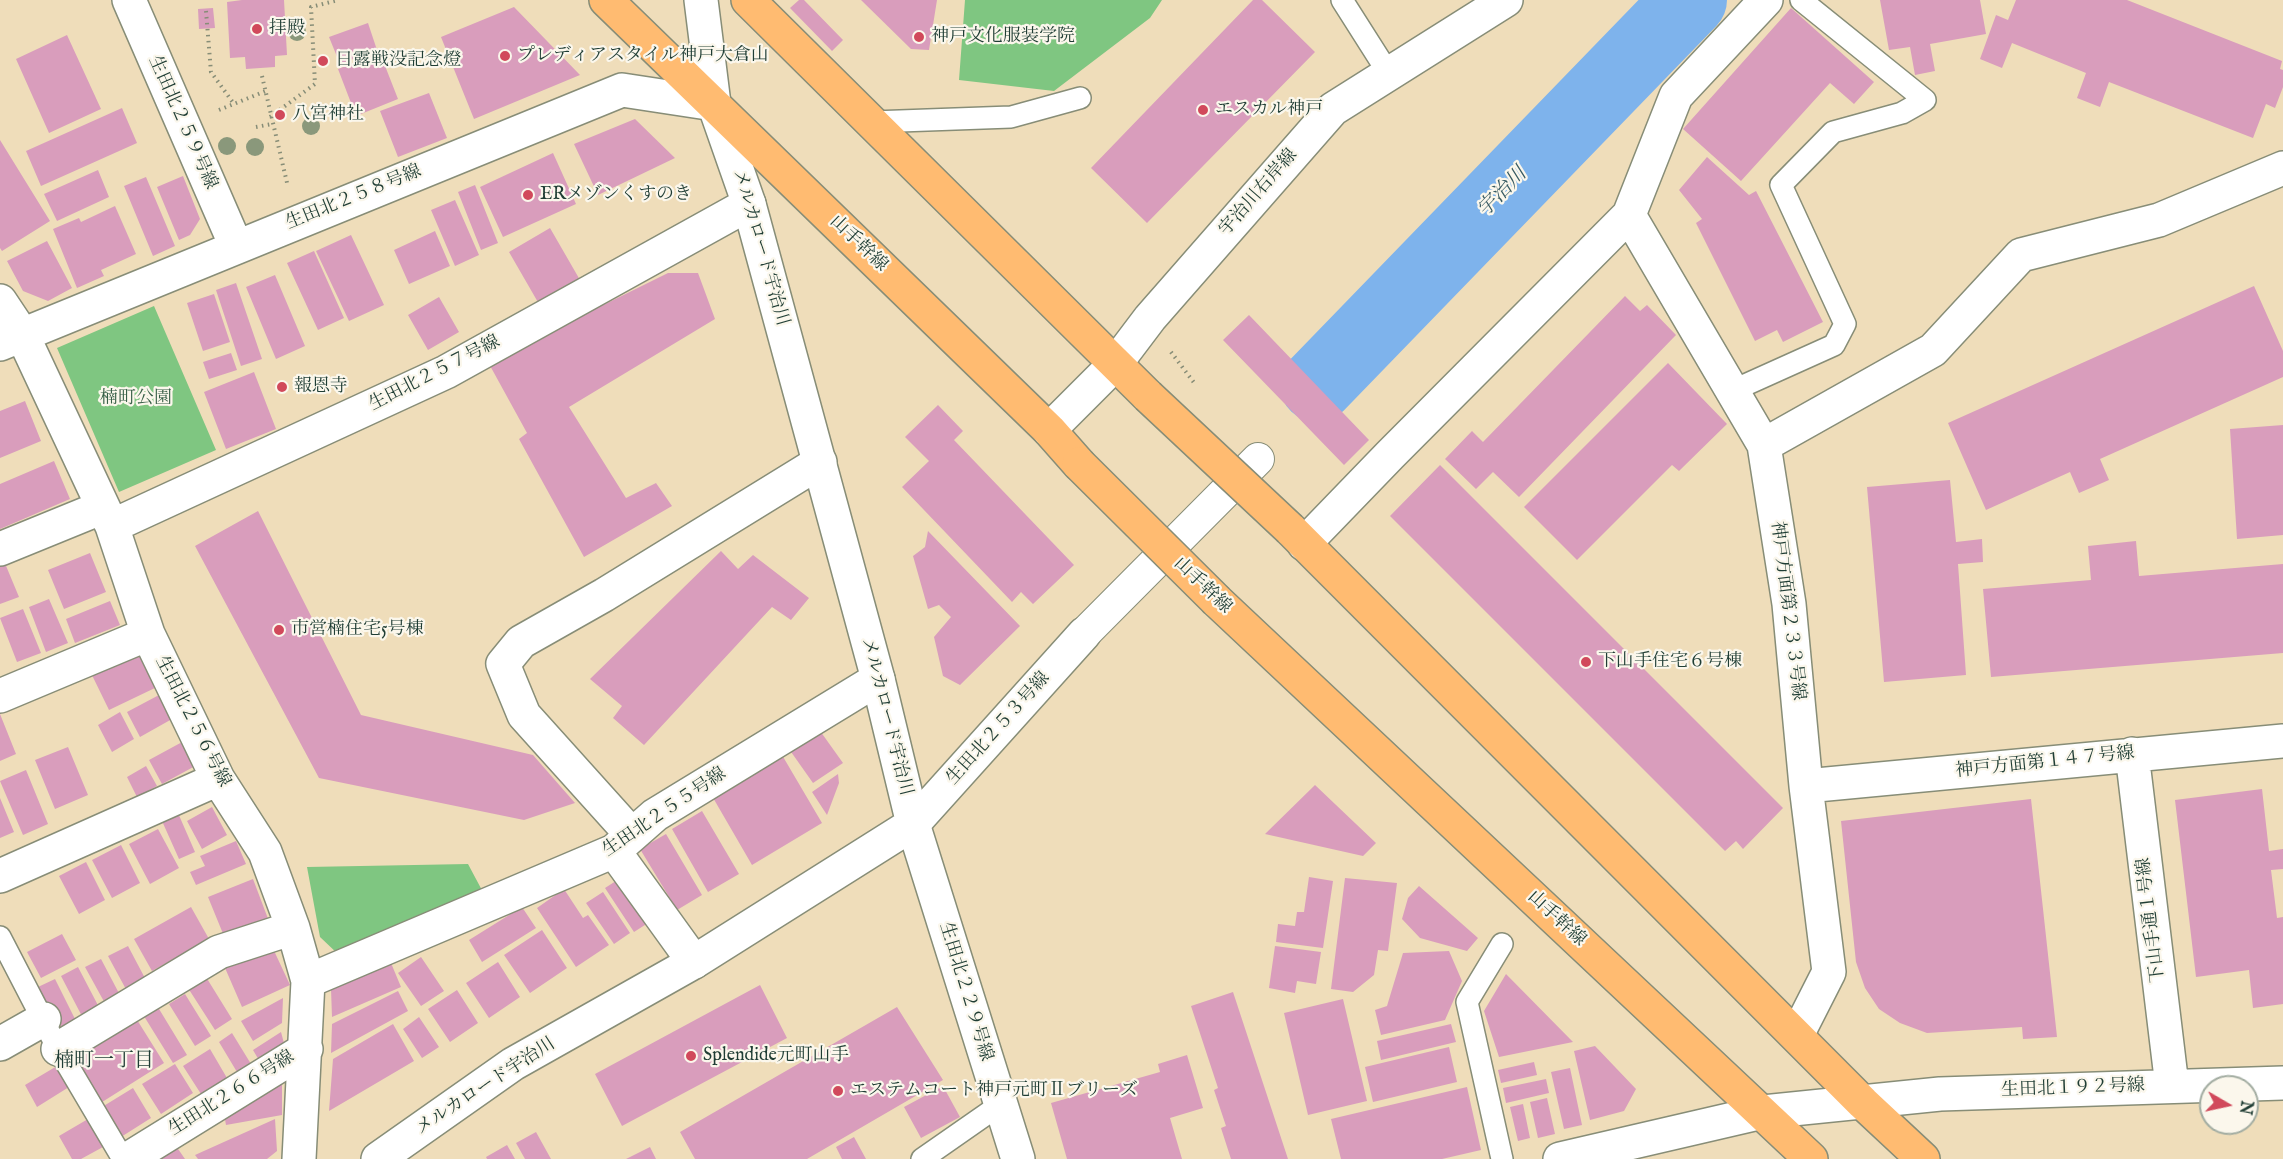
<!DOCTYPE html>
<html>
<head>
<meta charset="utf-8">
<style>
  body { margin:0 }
  #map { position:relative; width:2283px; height:1159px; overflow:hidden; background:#efddba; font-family:"IM FELL English",serif }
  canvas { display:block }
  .north { position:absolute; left:2199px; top:1075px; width:60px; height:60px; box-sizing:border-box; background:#fbf7ec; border:2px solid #a3ada2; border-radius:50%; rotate:99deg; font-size:16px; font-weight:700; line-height:24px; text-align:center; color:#1f3d34 }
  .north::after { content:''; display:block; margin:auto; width:21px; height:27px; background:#d1495b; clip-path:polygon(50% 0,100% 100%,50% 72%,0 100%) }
</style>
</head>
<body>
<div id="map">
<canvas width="2283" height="1159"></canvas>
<div class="north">N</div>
</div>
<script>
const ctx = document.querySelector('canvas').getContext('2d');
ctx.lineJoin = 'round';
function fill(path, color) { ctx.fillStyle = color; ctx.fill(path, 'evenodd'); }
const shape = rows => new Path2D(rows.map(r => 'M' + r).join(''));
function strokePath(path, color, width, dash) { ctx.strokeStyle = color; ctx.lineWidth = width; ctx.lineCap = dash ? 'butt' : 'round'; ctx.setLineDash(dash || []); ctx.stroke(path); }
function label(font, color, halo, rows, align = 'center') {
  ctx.font = font + ' "IM FELL English","Noto Serif JP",serif'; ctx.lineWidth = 4.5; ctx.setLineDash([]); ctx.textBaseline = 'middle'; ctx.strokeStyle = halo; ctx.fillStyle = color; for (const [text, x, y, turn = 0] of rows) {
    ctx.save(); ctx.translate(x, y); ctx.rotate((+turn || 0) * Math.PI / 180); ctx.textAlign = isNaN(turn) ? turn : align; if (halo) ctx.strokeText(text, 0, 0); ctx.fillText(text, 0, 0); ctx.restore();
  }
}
const green = shape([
  [965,0,1162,0,1150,18,1054,91,959,80],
  [154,306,216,450,119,492,57,348],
  [468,864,484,894,339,955,320,937,307,867]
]);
const river = shape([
  [1317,385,1690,0]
]);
const building = shape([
  [242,0,284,0,287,55,275,56,275,67,246,69,245,57,230,58,227,2],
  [799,0,804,0,843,40,832,51,790,8],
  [861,0,937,0,929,50,911,49],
  [1253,0,1262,0,1315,52,1147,223,1091,168],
  [1880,0,1980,0,1986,34,1930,44,1935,71,1915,75,1910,47,1889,50],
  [2016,0,2127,0,2282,61,2280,69,2283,70,2283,87,2275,108,2266,104,2253,138,2109,82,2100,107,2077,98,2086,73,2012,43,2002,68,1980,59,1996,15,2008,20],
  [514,7,580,75,474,119,441,37],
  [213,8,215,28,199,29,198,9],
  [1791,8,1874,82,1854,104,1830,83,1741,181,1683,129],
  [368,23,377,50,340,64,329,37],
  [67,35,101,109,49,133,16,59],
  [380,53,398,99,356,116,338,69],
  [429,93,447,138,398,157,380,111],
  [122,108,137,143,41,186,26,151],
  [635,119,675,158,598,195,574,144],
  [0,140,50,221,2,251,0,248],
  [553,153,576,204,503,237,480,187],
  [1707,157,1749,195,1756,191,1823,322,1783,342,1777,330,1755,341,1696,223,1702,219,1679,190],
  [98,170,109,197,57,221,44,194],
  [183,176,200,219,190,235,179,240,157,187],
  [146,177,175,246,153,256,124,186],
  [475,185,498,243,481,250,458,192],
  [455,200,479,255,455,266,431,210],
  [115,206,136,254,101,270,104,276,77,288,53,229,79,218,81,222],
  [550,228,580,280,539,304,509,252],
  [435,231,450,266,409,284,394,250],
  [351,235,384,305,349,321,316,251],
  [47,241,72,288,48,301,23,291,7,261],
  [314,251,344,318,318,330,287,263],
  [668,273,698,273,715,319,569,407,626,498,656,483,672,506,584,557,519,439,527,433,488,362],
  [275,275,305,346,276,359,246,287],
  [236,283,262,359,241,366,216,290],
  [2254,286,2283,351,2283,377,2100,459,2109,480,2079,493,2070,472,1986,510,1948,423],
  [214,294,230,342,203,351,187,303],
  [1625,296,1640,311,1647,305,1676,335,1519,497,1493,472,1476,489,1445,459,1472,431,1483,442],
  [439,297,459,332,428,350,408,315],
  [1249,315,1369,440,1344,465,1223,340],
  [231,353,237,370,209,379,203,362],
  [1668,363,1727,424,1679,471,1672,465,1577,560,1524,507],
  [254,372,276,429,226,449,204,392],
  [25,401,41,441,0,458,0,411],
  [938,405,963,431,954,440,1074,565,1033,604,1021,592,1012,602,902,487,929,461,905,437],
  [2283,425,2283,535,2237,539,2230,429],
  [54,461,70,499,0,529,0,484],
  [1440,465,1783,808,1743,849,1736,841,1725,851,1390,516],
  [1950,480,1956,542,1982,539,1983,562,1958,564,1966,675,1884,682,1867,487],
  [258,511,361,715,533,755,575,803,524,820,319,778,195,546],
  [928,531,1020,626,960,685,943,676,934,637,951,617,939,605,928,609,913,556,925,547],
  [2136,541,2139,576,2283,564,2283,653,1991,677,1983,589,2091,580,2088,546],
  [721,551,738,569,753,555,809,598,791,620,772,607,644,745,613,718,622,706,590,679],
  [90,553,106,592,64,609,48,570],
  [4,561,19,597,0,604,0,562],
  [49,599,68,643,46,652,29,607],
  [110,601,120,625,75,643,66,619],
  [23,609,41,653,17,662,0,618],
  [138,648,157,687,109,710,90,671],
  [159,695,172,719,140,737,127,712],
  [120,712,134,739,112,752,98,725],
  [0,714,16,754,0,761],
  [818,728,843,763,813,783,789,749],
  [184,741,197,765,162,784,149,760],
  [68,747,88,795,55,809,35,760],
  [782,755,822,823,752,865,712,796],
  [146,766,157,786,137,797,127,777],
  [26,770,48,824,23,835,0,781],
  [838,774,839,783,827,815,812,792],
  [1315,785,1376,843,1363,856,1265,834],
  [2262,789,2269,851,2283,849,2283,869,2271,870,2277,918,2283,917,2283,1004,2253,1008,2249,970,2196,977,2175,800],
  [0,798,14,832,0,838],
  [2031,799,2057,1037,2023,1039,2022,1027,1927,1033,1900,1023,1879,1009,1865,988,1856,962,1841,821],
  [212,807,227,835,202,849,187,821],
  [702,811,739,874,708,892,672,829],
  [178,813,195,852,179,859,162,821],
  [158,829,179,868,150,884,129,844],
  [666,834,702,895,677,910,640,849],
  [236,841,246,864,196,885,190,872,205,866,200,856],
  [121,845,140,883,112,898,92,860],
  [86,862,105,900,79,914,59,876],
  [1309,877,1333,881,1323,948,1276,942,1278,924,1295,926,1297,912,1304,912],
  [1345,878,1397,883,1388,951,1378,950,1374,975,1353,992,1331,989],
  [253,879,270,924,226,941,208,897],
  [619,879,648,923,634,932,605,888],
  [1419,886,1478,938,1467,951,1420,938,1402,919,1408,898],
  [564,889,583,918,588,915,609,945,576,967,537,908],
  [603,892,630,933,614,944,586,903],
  [191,907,209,939,152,971,134,939],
  [522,907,536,928,482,962,469,940],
  [542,930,567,968,530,993,504,955],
  [62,934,76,960,41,978,27,952],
  [269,940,290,985,242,1007,222,961],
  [128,946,147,982,128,993,108,956],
  [1275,946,1321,952,1316,984,1297,981,1295,993,1269,988],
  [1449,951,1462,981,1445,1020,1381,1035,1375,1010,1387,1006,1403,953],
  [421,957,444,991,421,1006,398,973],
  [101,959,122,999,107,1007,85,967],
  [498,962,520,997,489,1018,466,983],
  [391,963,401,987,332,1017,331,989],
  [78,967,102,1013,85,1022,61,976],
  [1506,974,1573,1042,1499,1057,1484,1011],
  [206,977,232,1019,215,1030,188,988],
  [55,979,77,1023,61,1031,38,987],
  [760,985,787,1038,622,1126,595,1074],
  [457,990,478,1023,450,1042,428,1009],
  [398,991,408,1011,331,1053,332,1024],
  [1233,992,1288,1159,1231,1159,1221,1128,1226,1126,1214,1090,1218,1088,1191,1006],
  [185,994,211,1036,195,1046,169,1004],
  [283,998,282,1023,253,1041,241,1021],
  [1343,999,1367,1101,1308,1115,1284,1013],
  [156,1004,187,1055,173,1063,142,1013],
  [897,1007,943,1080,807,1159,695,1159,680,1132],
  [134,1015,164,1063,99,1104,69,1056],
  [419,1017,439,1047,422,1058,403,1029],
  [393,1024,414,1061,329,1111,333,1059],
  [1451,1024,1456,1042,1381,1060,1377,1041],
  [281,1032,285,1047,260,1062,253,1050],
  [232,1033,251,1064,237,1072,219,1042],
  [1595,1046,1636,1089,1624,1111,1590,1120,1574,1051],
  [1449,1047,1457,1082,1373,1102,1365,1067],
  [210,1049,227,1078,201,1094,183,1066],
  [1187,1055,1203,1108,1170,1118,1182,1159,1067,1159,1051,1103,1160,1072,1158,1064],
  [1534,1062,1537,1075,1501,1083,1498,1070],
  [175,1064,193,1093,161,1114,142,1084],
  [57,1066,69,1087,37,1107,25,1085],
  [1570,1068,1582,1125,1564,1129,1551,1072],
  [282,1078,282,1115,226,1125,224,1114],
  [1546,1079,1549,1093,1506,1103,1503,1088],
  [943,1086,960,1117,921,1138,904,1107],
  [1467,1087,1481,1150,1442,1159,1341,1159,1331,1119],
  [133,1088,151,1118,121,1137,102,1107],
  [1547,1098,1555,1134,1538,1138,1530,1102],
  [1523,1104,1530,1138,1518,1141,1510,1107],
  [88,1119,103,1147,81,1159,72,1159,59,1136],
  [275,1119,277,1151,267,1159,198,1159,195,1155],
  [536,1132,551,1159,525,1159,516,1143],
  [854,1137,866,1159,842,1159,836,1147],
  [507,1145,515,1159,487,1159,486,1157],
  [176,1146,185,1159,157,1159],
  [650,1147,656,1159,626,1159]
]);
const path = shape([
  [206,11,211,72,234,104],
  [262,76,288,187],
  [219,110,266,91],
  [270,117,315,84,311,7,338,0],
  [256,127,272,124],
  [1171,352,1195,384]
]);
const service = shape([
  [1342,0,1389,74],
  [872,122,1011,117,1080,98],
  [1734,390,1834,345,1845,324,1781,185,1833,132,1902,113,1925,100,1801,0],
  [0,937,58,1049,123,1159],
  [922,1159,1001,1104],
  [1502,1159,1467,1002,1502,944]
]);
const pedestrian = shape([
  [1084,634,1258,459]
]);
const minor = shape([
  [129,0,236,246],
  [1629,215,1764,445,1789,604,1806,786,1829,972,1797,1035],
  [0,301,22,334,112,526,148,634,218,779,265,852,293,928,308,981,299,1159],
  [0,344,622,90,714,104],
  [1764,445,1933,350,2021,255,2159,220,2283,168],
  [112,526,446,372,749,204],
  [1304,544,1390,455,1629,215,1676,96,1766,0],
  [0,549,103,507],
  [0,696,148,634],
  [2132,754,2172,1086],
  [1806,786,2283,741],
  [913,824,1084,634],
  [632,835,524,715,503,664,521,642,604,595,820,462],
  [614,851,694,962],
  [0,876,218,779],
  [308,981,614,851,655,815,878,679],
  [0,1044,44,1019],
  [58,1049,219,952,293,928],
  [128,1159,306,1049],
  [1560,1159,1763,1112,1940,1094,2283,1083]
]);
const tertiary = shape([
  [701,0,714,104,749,204,878,679,913,824,1018,1159],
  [1049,430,1116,363,1150,318,1333,109,1506,0],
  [378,1159,513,1064,694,962,913,824]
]);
const primary = shape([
  [606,0,1049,430,1079,464],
  [748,0,1148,396],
  [1290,529,1863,1103,1923,1159],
  [1217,601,1811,1159]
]);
const primaryBridge = shape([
  [1148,396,1290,529],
  [1079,464,1217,601]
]);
const trees = [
  [297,32],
  [311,126],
  [227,146],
  [255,147]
];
const markers = [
  [257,29,6,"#d1495b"],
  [919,37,6,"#d1495b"],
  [505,56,6,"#d1495b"],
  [323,61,6,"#d1495b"],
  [1203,110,6,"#d1495b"],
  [280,115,6,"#d1495b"],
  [528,195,6,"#d1495b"],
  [282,387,6,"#d1495b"],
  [279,630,6,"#d1495b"],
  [1586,662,6,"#d1495b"],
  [691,1056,6,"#d1495b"],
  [838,1091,6,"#d1495b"]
];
const poiNames = [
  ["拝殿",269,29],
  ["神戸文化服装学院",931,37],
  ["プレディアスタイル神戸大倉山",517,56],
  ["日露戦没記念燈",335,61],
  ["エスカル神戸",1215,110],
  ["八宮神社",292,115],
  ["ERメゾンくすのき",540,195],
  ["報恩寺",294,387],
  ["市営楠住宅5号棟",291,630],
  ["下山手住宅６号棟",1598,662],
  ["Splendide元町山手",703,1056],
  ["エステムコート神戸元町Ⅱブリーズ",850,1091]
];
const streetNames = [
  ["生田北２５９号線",182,123,66],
  ["宇治川右岸線",1259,193,-49],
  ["生田北２５８号線",354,198,-22],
  ["山手幹線",858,244,44],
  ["メルカロード宇治川",760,248,74],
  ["生田北２５７号線",435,374,-27],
  ["山手幹線",1202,586,44],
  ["神戸方面第２３３号線",1787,611,83],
  ["メルカロード宇治川",886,717,76],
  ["生田北２５６号線",192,722,63],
  ["生田北２５３号線",999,729,-48],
  ["神戸方面第１４７号線",2045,763,-6],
  ["生田北２５５号線",665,813,-34],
  ["山手幹線",1556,919,43],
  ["下山手通１号線",2152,920,-97],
  ["生田北２２９号線",965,992,73],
  ["メルカロード宇治川",486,1087,-33],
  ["生田北１９２号線",2073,1089,-2],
  ["生田北２６６号線",232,1094,-32]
];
const parkNames = [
  ["楠町公園",136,399]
];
const waterNames = [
  ["宇治川",1503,193,-46]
];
const neighbourhoodNames = [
  ["楠町一丁目",104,1062]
];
fill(green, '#7fc681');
strokePath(river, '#7eb3ec', 74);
fill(building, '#d99dbc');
strokePath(service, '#878d77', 24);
strokePath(pedestrian, '#878d77', 34);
strokePath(minor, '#878d77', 36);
strokePath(tertiary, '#878d77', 36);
strokePath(primary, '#878d77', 36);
strokePath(path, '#878d77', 4, [1.5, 4.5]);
strokePath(service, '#fff', 21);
strokePath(pedestrian, '#fff', 32);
strokePath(minor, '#fff', 33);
strokePath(tertiary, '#fff', 33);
strokePath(primary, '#ffbb71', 33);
strokePath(primaryBridge, '#878d77', 36, []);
strokePath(primaryBridge, '#ffbb71', 33);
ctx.fillStyle = '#8a987b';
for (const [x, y] of trees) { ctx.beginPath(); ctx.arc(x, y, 9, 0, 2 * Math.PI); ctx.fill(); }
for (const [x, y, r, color] of markers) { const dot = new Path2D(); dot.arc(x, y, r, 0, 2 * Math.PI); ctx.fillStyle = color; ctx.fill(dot); strokePath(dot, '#fbf7ec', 2); }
label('18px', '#1f3d34', '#fbf7ec', poiNames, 'left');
label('18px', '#1f3d34', '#fbf7ec', streetNames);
label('18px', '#375f47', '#fbf7ec', parkNames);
label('italic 20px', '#375a62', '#fbf7ec', waterNames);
label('20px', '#1f3d34', '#fbf7ec', neighbourhoodNames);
</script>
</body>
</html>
